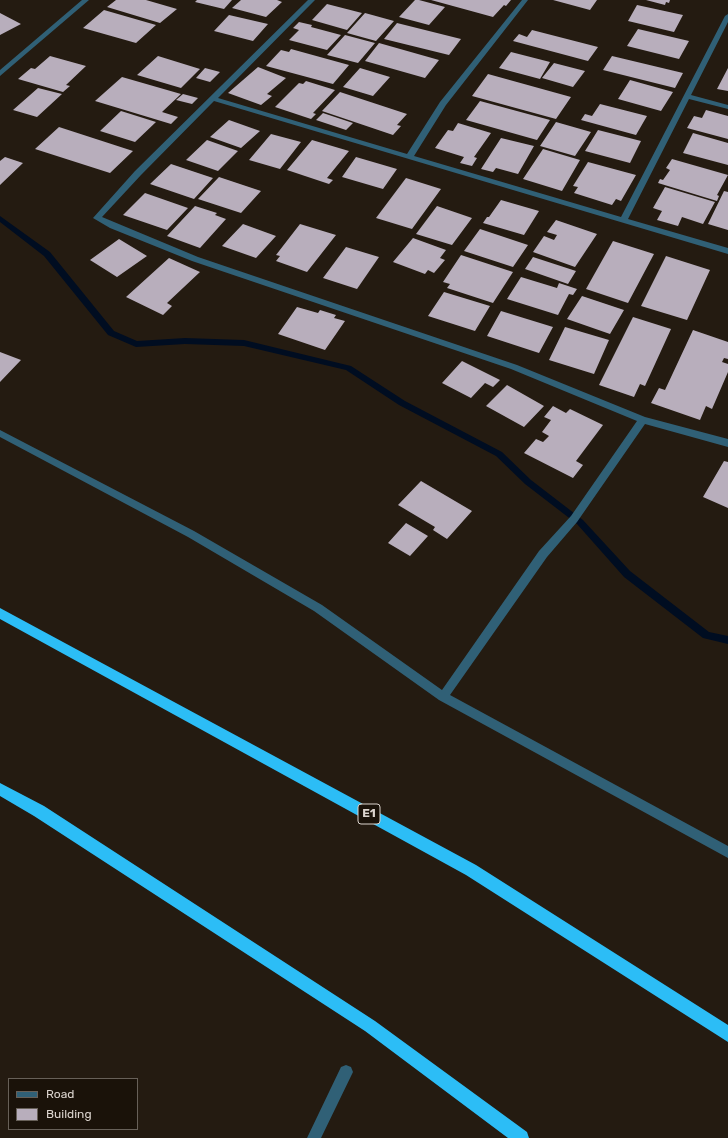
<!DOCTYPE html>
<html>
<head>
<meta charset="utf-8">
<style>
  body { margin:0 }
  #map { position:relative; width:728px; height:1138px; overflow:hidden; background:#241b11; font-family:Rubik,sans-serif }
  canvas { display:block }
  .legend { position:absolute; left:8px; top:1078px; width:130px; height:52px; box-sizing:border-box; background:#1a1209; border:1px solid #676058; margin:0; padding:5px 7px; list-style:none; font-size:12px; color:#dbd4ce }
  .legend li { display:flex; align-items:center; gap:8px; height:20px }
  .legend b { width:20px; border:1px solid #676058 }
</style>
</head>
<body>
<div id="map">
<canvas width="728" height="1138"></canvas>
<ul class="legend">
<li><b style="height:5px;background:#306076"></b>Road</li>
<li><b style="height:11px;background:#b8aebc"></b>Building</li>
</ul>
</div>
<script>
const ctx = document.querySelector('canvas').getContext('2d');
ctx.lineJoin = 'round';
const shape = rows => new Path2D(rows.map(r => 'M' + r).join(''));
function fill(path, color) { ctx.fillStyle = color; ctx.fill(path, 'evenodd'); }
function label(font, color, halo, rows, align = 'center') {
  ctx.font = font + ' Rubik,sans-serif'; ctx.lineWidth = 4; ctx.setLineDash([]); ctx.textBaseline = 'middle'; ctx.strokeStyle = halo; ctx.fillStyle = color; for (const [text, x, y, turn = 0] of rows) {
    ctx.save(); ctx.translate(x, y); ctx.rotate((+turn || 0) * Math.PI / 180); ctx.textAlign = isNaN(turn) ? turn : align; if (halo) ctx.strokeText(text, 0, 0); ctx.fillText(text, 0, 0); ctx.restore();
  }
}
function strokePath(path, color, width, dash) { ctx.strokeStyle = color; ctx.lineWidth = width; ctx.lineCap = dash ? 'butt' : 'round'; ctx.setLineDash(dash || []); ctx.stroke(path); }
const stream = shape([
  [0,216,50,252,114,331,137,341,185,338,244,340,351,366,405,401,502,452,531,480,583,520,630,571,709,632,728,636,728,644,703,638,624,577,577,524,525,484,496,456,399,405,346,370,244,346,185,344,136,347,108,335,44,256,0,222,0,216]
]);
const building = shape([
  [116,0,146,0,177,9,160,23,107,7],
  [197,0,232,0,224,9,195,2],
  [241,0,277,0,282,2,266,17,232,8],
  [415,0,419,0,445,7,429,25,399,17],
  [431,0,511,0,506,6,504,5,493,17],
  [553,0,597,0,590,10],
  [646,0,670,0,669,3,666,2,665,5],
  [327,4,362,13,347,30,312,20],
  [637,5,683,15,674,32,628,21],
  [104,10,156,25,136,43,83,28],
  [0,13,21,24,0,35],
  [365,13,394,21,376,41,347,33],
  [229,15,268,24,253,41,214,31],
  [299,22,312,25,311,27,341,35,327,50,289,40,299,30,293,28],
  [397,23,461,39,449,55,384,39],
  [638,29,689,41,679,59,627,46],
  [532,30,598,47,588,61,513,41,519,34,527,37],
  [345,35,375,43,358,63,327,55],
  [379,43,439,60,425,78,365,61],
  [291,49,349,65,333,84,266,66,281,50,289,52],
  [511,52,550,62,540,79,499,68],
  [50,56,86,66,66,85,70,86,63,92,18,79,31,68,35,69],
  [158,56,200,69,181,88,137,75],
  [612,56,683,73,675,88,603,70],
  [554,63,585,71,573,87,542,78],
  [258,67,286,78,267,94,272,96,261,105,228,93],
  [205,68,220,72,210,82,196,78],
  [360,68,390,77,373,96,343,87],
  [728,68,728,91,717,89],
  [488,74,571,97,556,119,472,96],
  [122,77,181,94,162,112,178,117,171,124,95,101],
  [630,80,673,92,661,111,618,99],
  [306,81,335,90,313,113,316,114,311,119,275,107,299,83,303,84],
  [38,88,62,94,37,117,13,110],
  [340,92,407,114,397,125,401,126,393,135,322,111],
  [183,94,198,98,192,104,176,100],
  [480,101,550,120,537,140,466,120],
  [600,104,647,116,636,135,581,120,585,114,592,116],
  [706,110,728,116,728,139,687,128,694,116,702,118],
  [121,111,156,122,135,142,100,131],
  [323,113,353,123,346,130,316,120],
  [229,120,260,131,241,148,210,137],
  [556,122,591,132,575,156,540,146],
  [458,123,491,133,474,157,477,158,472,166,460,163,464,157,435,148,448,130,453,131],
  [59,127,133,151,110,173,35,149],
  [598,130,641,141,630,163,585,151],
  [693,133,728,143,728,165,683,153],
  [271,134,301,142,280,169,249,160],
  [501,138,534,146,518,174,496,168,493,172,481,169],
  [207,140,238,151,218,171,186,160],
  [312,140,349,151,327,178,333,180,329,184,287,170],
  [543,149,580,160,562,191,523,179],
  [5,157,23,163,0,185,0,161],
  [356,157,397,169,383,189,342,177],
  [672,159,728,175,717,195,719,196,717,201,658,183,660,179,663,180,670,170,666,168],
  [588,162,636,175,621,201,616,199,612,205,574,193,578,187,573,186],
  [171,164,213,178,194,199,150,184],
  [219,177,261,191,241,213,198,199],
  [406,178,441,189,412,229,376,218],
  [665,187,715,202,703,224,682,217,678,226,657,220,662,211,653,208],
  [724,191,728,192,728,230,708,224],
  [145,193,188,208,167,230,123,215],
  [501,200,539,211,524,235,483,223,487,217,489,217],
  [195,206,217,213,215,215,226,219,200,248,167,236],
  [437,206,472,218,452,245,416,234],
  [556,220,597,234,575,267,533,252,544,236,554,240,557,235,547,232],
  [243,224,276,236,256,258,222,246],
  [300,224,336,235,307,272,276,261,280,256,276,255],
  [480,229,528,245,513,267,464,251],
  [413,238,446,250,440,258,445,260,434,273,428,270,425,274,393,262],
  [119,239,147,256,117,277,90,260],
  [613,241,654,254,628,303,586,289],
  [346,247,379,257,357,289,323,278],
  [461,255,513,272,493,303,447,288,450,284,443,282],
  [666,256,710,270,687,320,641,306],
  [533,257,576,271,568,284,525,269],
  [169,258,200,272,167,303,172,306,163,315,126,297],
  [521,277,557,288,559,283,577,289,573,295,569,294,558,315,507,299],
  [444,292,490,306,475,331,428,316],
  [582,296,624,310,610,334,567,319],
  [297,307,318,313,320,310,336,315,334,318,345,321,325,350,278,334],
  [501,311,553,327,539,353,487,336],
  [633,317,671,329,645,386,640,384,634,397,599,385],
  [565,327,609,340,594,374,549,360],
  [693,330,728,342,728,359,724,358,722,362,728,364,728,372,712,409,706,406,700,420,651,403,659,388,665,390],
  [0,352,21,360,0,382],
  [462,361,500,380,493,387,485,383,471,398,442,383],
  [507,385,544,406,524,427,486,406],
  [553,406,566,413,570,409,603,425,576,461,583,465,573,478,524,453,536,439,543,442,549,436,542,432,551,420,544,417],
  [724,461,728,462,728,508,703,497],
  [421,481,472,511,447,539,433,530,435,527,398,505],
  [406,523,428,536,410,556,388,543]
]);
const minor = shape([
  [82,0,89,0,0,76,0,70,82,0],
  [308,0,315,0,218,98,407,154,440,102,522,0,528,0,446,105,414,156,621,217,725,16,728,14,728,22,691,95,728,105,728,109,689,99,628,219,728,248,728,254,214,101,141,175,102,217,198,257,517,365,645,417,728,439,728,447,645,424,577,522,547,557,450,695,728,846,728,858,439,700,314,611,188,537,0,437,0,430,194,531,322,605,442,690,539,551,571,516,637,421,511,369,192,261,110,228,93,218,135,171,308,0],
  [346,1065,351,1067,353,1072,321,1138,307,1138,341,1067,346,1065]
]);
const motorway = shape([
  [0,608,476,865,728,1025,728,1042,466,875,0,619,0,608],
  [0,783,44,806,375,1021,527,1132,529,1138,508,1138,365,1031,34,816,0,796,0,783]
]);
const shields = [
  [369,814,22]
];
const shieldNames = [
  ["E1",369,814]
];
fill(stream, '#000d21');
fill(building, '#b8aebc');
fill(minor, '#306076');
fill(motorway, '#2cbdf6');
for (const [x, y, w] of shields) { const box = new Path2D(); box.roundRect(x - w / 2, y - 10, w, 20, 3); ctx.fillStyle = '#1a1209'; ctx.fill(box); strokePath(box, '#dbd4ce', 1); }
label('bold 12px', '#dbd4ce', null, shieldNames);
</script>
</body>
</html>
